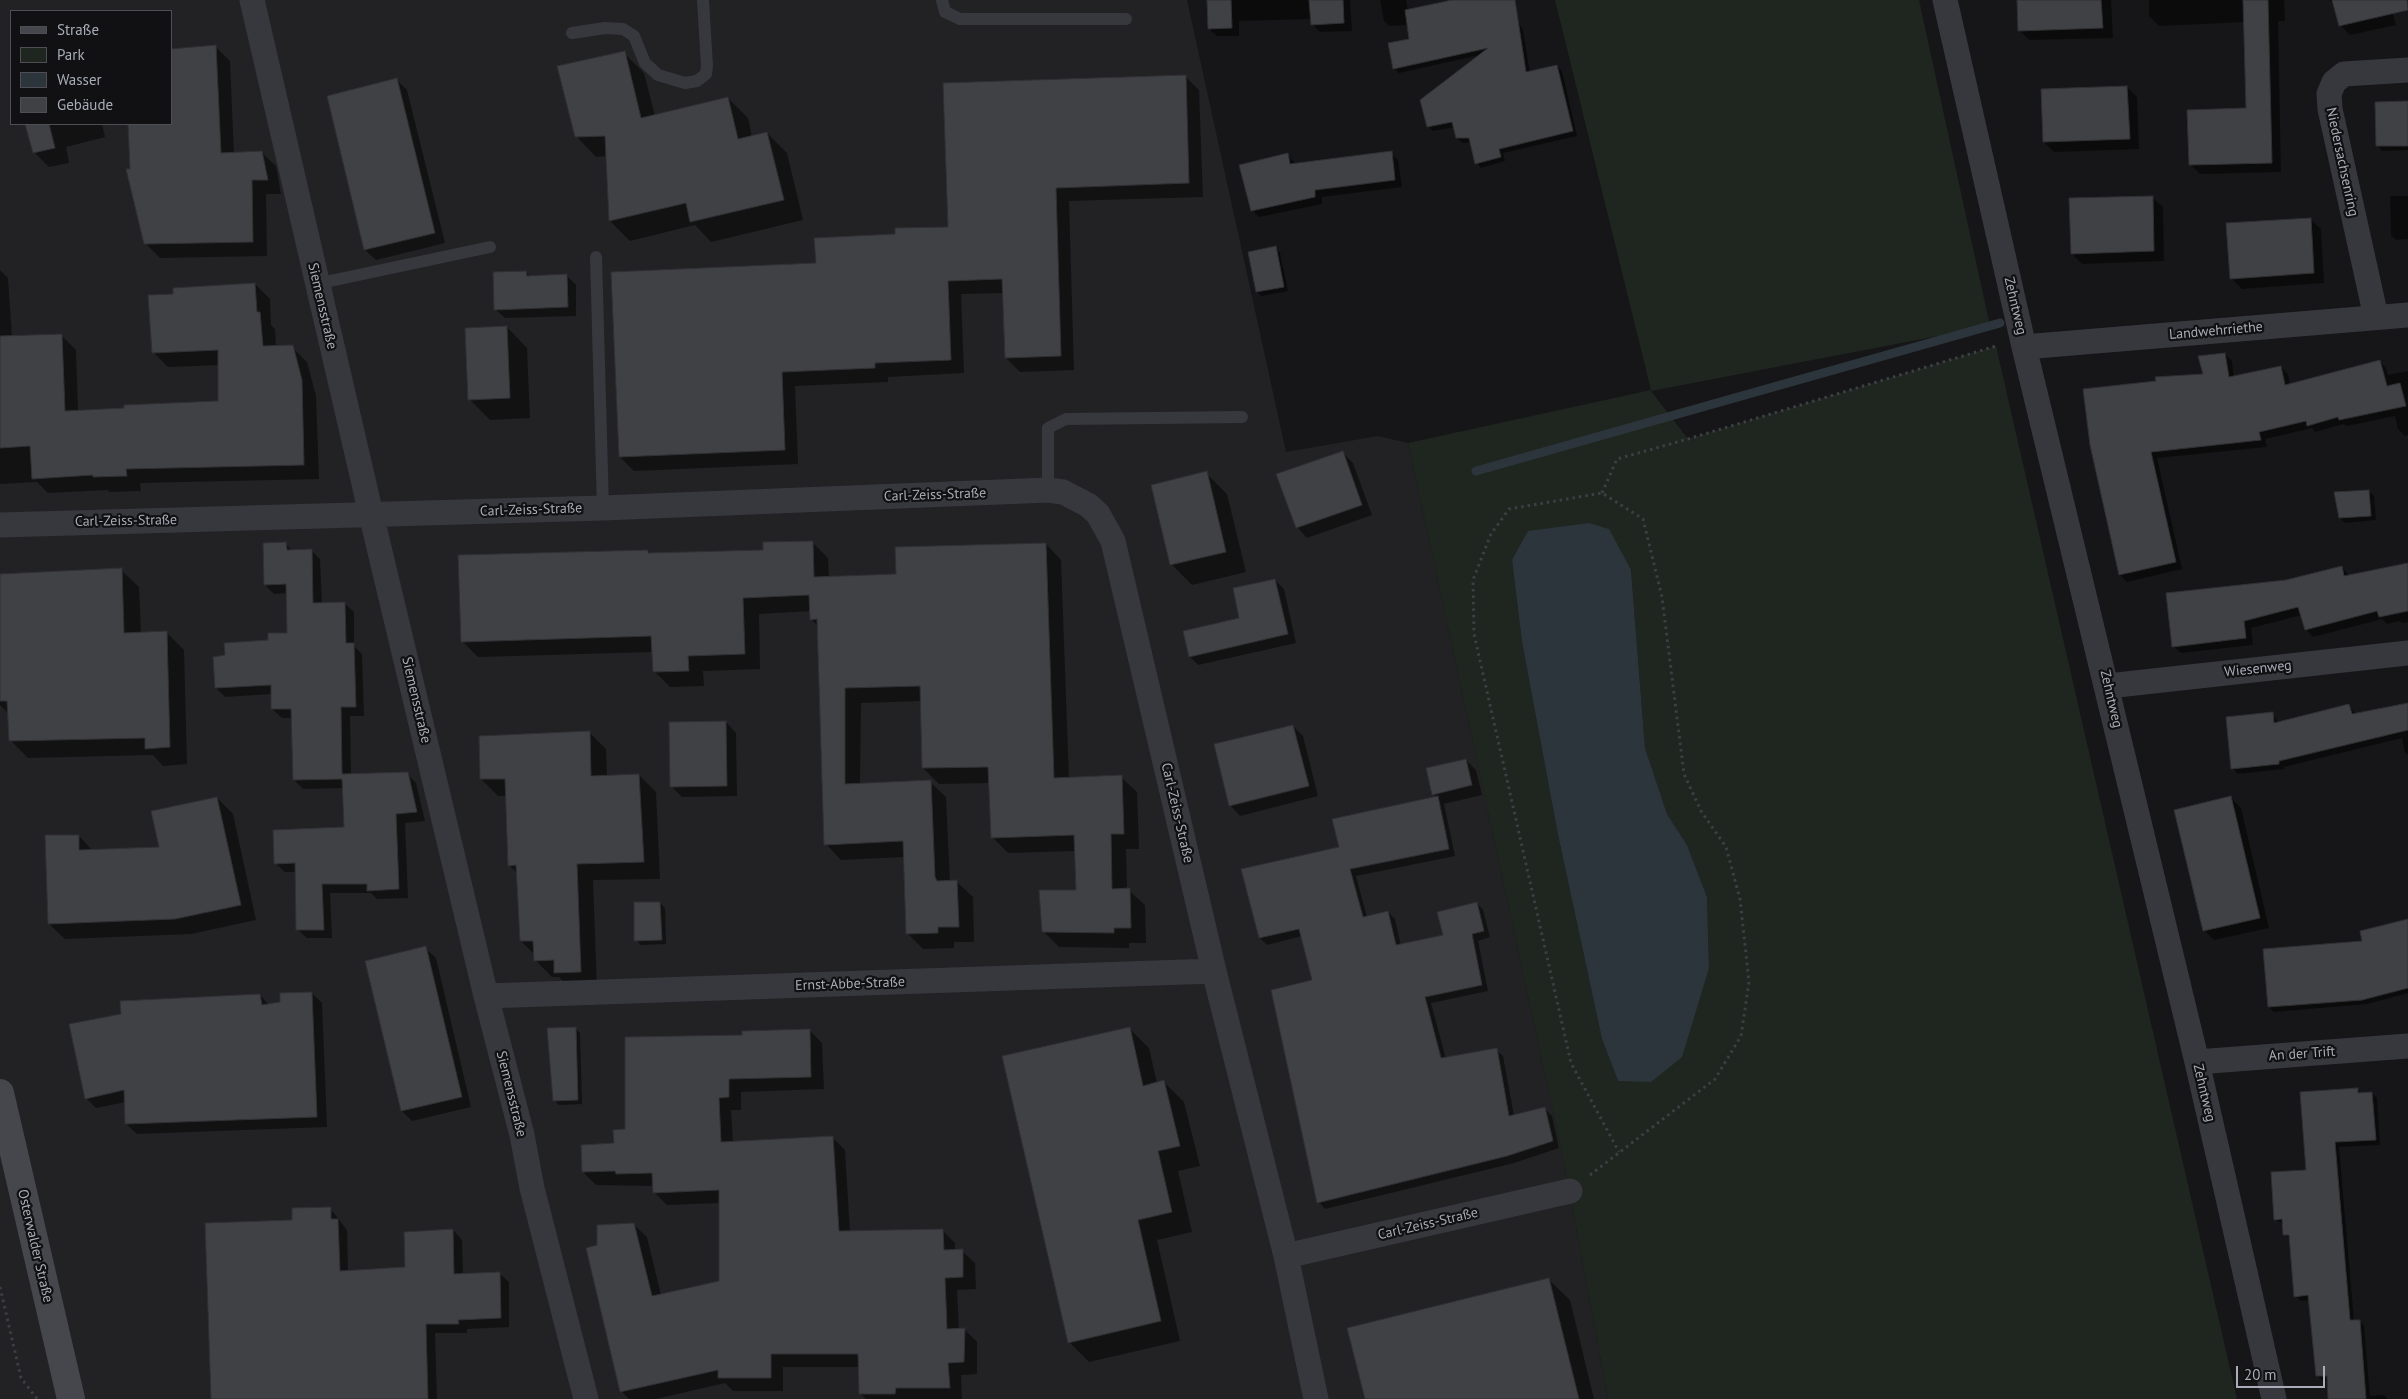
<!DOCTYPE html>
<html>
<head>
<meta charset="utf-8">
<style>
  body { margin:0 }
  #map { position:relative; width:2408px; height:1399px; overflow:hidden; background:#161618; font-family:"PT Sans",sans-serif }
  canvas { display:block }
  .legend { position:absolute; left:10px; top:10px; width:162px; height:115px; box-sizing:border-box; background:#111113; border:1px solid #4d4f55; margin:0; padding:6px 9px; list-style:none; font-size:15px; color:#a8adb8 }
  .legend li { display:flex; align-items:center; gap:10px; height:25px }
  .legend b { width:25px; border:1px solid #4d4f55 }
  .scale { position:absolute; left:2236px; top:1366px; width:89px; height:22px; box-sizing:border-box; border:2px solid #a8adb8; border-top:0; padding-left:6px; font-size:15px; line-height:18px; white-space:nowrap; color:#a8adb8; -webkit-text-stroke:4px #111113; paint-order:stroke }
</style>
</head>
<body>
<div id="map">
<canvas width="2408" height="1399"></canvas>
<ul class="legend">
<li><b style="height:6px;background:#45474d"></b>Straße</li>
<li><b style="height:14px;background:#1e261f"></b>Park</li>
<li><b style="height:14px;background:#2c353c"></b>Wasser</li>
<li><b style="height:14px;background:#404145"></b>Gebäude</li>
</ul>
<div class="scale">20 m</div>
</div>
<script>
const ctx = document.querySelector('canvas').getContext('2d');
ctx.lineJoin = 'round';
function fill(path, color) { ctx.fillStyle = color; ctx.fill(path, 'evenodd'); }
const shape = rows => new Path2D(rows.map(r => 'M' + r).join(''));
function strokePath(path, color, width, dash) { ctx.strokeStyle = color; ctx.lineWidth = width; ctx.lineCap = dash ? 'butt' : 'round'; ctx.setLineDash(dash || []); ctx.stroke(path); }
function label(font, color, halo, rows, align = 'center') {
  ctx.font = font + ' "PT Sans",sans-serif'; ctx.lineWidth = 4.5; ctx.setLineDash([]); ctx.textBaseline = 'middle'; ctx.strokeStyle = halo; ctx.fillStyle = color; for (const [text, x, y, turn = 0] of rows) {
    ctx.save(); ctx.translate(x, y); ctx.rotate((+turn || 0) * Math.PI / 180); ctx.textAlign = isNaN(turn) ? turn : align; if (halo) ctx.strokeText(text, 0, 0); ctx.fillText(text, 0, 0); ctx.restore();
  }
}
const built = shape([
  [0,0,1187,0,1286,452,1378,436,1408,443,1564,1162,1608,1399,0,1399],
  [11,11,171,11,171,124,11,124]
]);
const green = shape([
  [1555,0,1919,0,1990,326,1651,391,1688,439,1996,346,2237,1399,1608,1399,1564,1162,1408,443,1651,390],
  [1512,560,1631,570,1645,748,1667,814,1687,845,1707,897,1709,969,1618,1081,1602,1039,1558,835,1522,642]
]);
const water = shape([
  [1589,523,1609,529,1631,570,1645,748,1667,814,1687,845,1707,897,1709,968,1682,1057,1651,1082,1618,1081,1602,1039,1558,835,1522,642,1512,560,1528,531]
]);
const shadow = shape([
  [1208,0,1350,0,1352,31,1320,32,1312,24,1312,19,1239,21,1239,36,1217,36,1209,29],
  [1380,0,1406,0,1408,10,1458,0,1505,0,1523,30,1530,73,1557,66,1562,71,1577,136,1503,153,1505,161,1481,168,1477,163,1471,142,1462,143,1457,138,1455,127,1433,131,1428,126,1480,55,1399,73,1394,68,1410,40,1409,25,1389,26,1384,21],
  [2018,0,2111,0,2113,38,2029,40,2019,30],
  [2149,0,2284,0,2285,21,2278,21,2281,172,2200,174,2190,164,2248,110,2245,22,2159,26,2149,16],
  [2329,0,2389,0,2396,25,2350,35,2340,25,2334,4],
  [216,47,230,61,234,154,261,152,276,166,281,194,266,194,267,256,160,258,145,243,132,190,129,124,171,124,171,49],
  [624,53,644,73,655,116,728,98,748,118,752,137,767,133,787,153,803,220,711,242,695,225,630,241,610,221,607,156,596,157,576,136],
  [1185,76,1199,90,1203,197,1069,201,1074,370,1020,372,1006,358,1004,293,961,294,964,373,888,377,888,382,795,386,798,464,634,471,620,457,817,264,897,235,949,228],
  [397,80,407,90,445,243,376,260,365,250],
  [2127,87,2137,97,2139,149,2054,152,2044,142],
  [2408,103,2408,150,2382,151,2378,146],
  [27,124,102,124,105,137,66,147,69,163,49,167,34,152],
  [1391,153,1398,160,1402,187,1322,197,1322,204,1259,217,1252,210,1288,155,1295,164],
  [2390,196,2408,196,2408,239,2396,240,2391,235],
  [2152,197,2163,207,2164,261,2082,264,2072,254],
  [2310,219,2321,229,2324,283,2242,289,2231,278],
  [1276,248,1280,253,1288,291,1262,296,1257,292],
  [0,270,8,278,12,337,61,335,76,350,78,412,220,403,219,365,168,367,153,352,175,296,255,284,270,299,271,325,275,329,276,347,292,347,307,362,316,396,319,479,140,483,141,491,109,492,108,490,48,493,37,482,0,484],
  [526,272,531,277,567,276,576,285,576,316,505,318,495,309],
  [507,327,527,348,530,418,490,420,469,399],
  [2225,354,2232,361,2234,378,2281,367,2288,374,2290,385,2380,362,2386,368,2388,375,2408,371,2408,435,2405,436,2398,429,2395,416,2347,426,2344,424,2315,432,2312,428,2265,439,2267,447,2157,458,2182,569,2127,582,2120,575,2157,382,2204,375],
  [1343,453,1353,463,1372,515,1307,538,1297,527],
  [1206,473,1227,494,1246,572,1192,585,1171,564],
  [2369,491,2374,496,2376,520,2345,523,2340,518],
  [812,542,828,558,829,578,897,576,1046,544,1061,560,1069,779,1121,777,1137,792,1139,849,1126,849,1127,889,1145,905,1146,943,1129,943,1129,948,1059,947,1043,931,1077,891,1076,851,1008,853,992,837,990,783,939,784,923,768,921,701,861,703,860,785,930,782,946,797,950,882,957,882,973,897,974,942,954,942,954,948,923,949,907,933,904,857,841,860,826,844,818,626,811,619,811,611,759,614,760,669,703,671,704,686,670,687,654,671,653,652,478,657,462,641,648,551,651,554,765,551],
  [285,544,293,551,311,550,320,559,322,604,344,603,354,612,354,646,362,654,364,716,350,716,351,775,407,774,416,783,425,821,405,823,408,898,377,899,371,893,330,893,332,938,307,938,297,929,296,872,285,872,275,863,345,828,344,788,303,789,294,780,292,718,282,718,272,709,272,694,225,697,216,688,226,656,288,634,287,593,274,594,265,585],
  [2408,564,2408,622,2402,623,2400,621,2387,624,2382,619,2313,637,2306,629,2302,615,2251,628,2253,645,2181,653,2173,646,2286,581,2342,567,2349,576],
  [121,570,139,587,141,633,166,632,184,650,187,764,163,766,153,755,28,758,10,740,9,714,0,705,0,576],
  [1275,580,1284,589,1296,643,1198,665,1190,657,1241,619],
  [2408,703,2408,755,2405,752,2402,738,2284,767,2284,769,2238,774,2232,768,2272,714,2279,723,2349,706,2355,714],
  [726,722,736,733,737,796,682,797,671,786],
  [1293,726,1303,736,1318,796,1240,816,1230,805],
  [589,732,606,749,607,777,639,775,656,792,660,879,593,880,597,989,572,990,559,977,552,977,535,960,535,955,521,941,518,874,509,865,507,796,498,796,481,779],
  [1466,760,1476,770,1482,795,1444,804,1455,856,1356,876,1367,917,1388,912,1395,919,1401,946,1445,936,1477,903,1483,910,1490,937,1478,941,1488,991,1431,1003,1446,1059,1496,1050,1503,1056,1514,1116,1545,1109,1552,1116,1559,1148,1514,1163,1325,1209,1319,1202,1314,981,1302,936,1267,945,1260,938,1243,870,1340,848,1437,798,1433,794],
  [2230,797,2241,808,2269,928,2214,940,2204,930],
  [217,798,233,814,256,920,191,934,65,939,49,924,79,836,93,851,161,848],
  [660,903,665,908,666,944,641,945,636,940],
  [2408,923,2408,993,2367,1004,2274,1012,2269,1007,2364,942],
  [425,948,436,958,471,1107,412,1121,402,1111],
  [312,993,322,1003,327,1127,137,1134,126,1124,126,1102,96,1108,86,1098,260,995,269,1005,282,1003],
  [575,1028,580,1033,582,1104,559,1105,554,1100],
  [1129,1028,1149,1048,1157,1083,1164,1082,1184,1102,1200,1166,1178,1171,1192,1232,1157,1240,1180,1341,1089,1362,1069,1342],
  [809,1030,822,1043,824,1089,741,1092,741,1110,731,1110,733,1143,832,1137,845,1150,850,1232,942,1230,955,1243,955,1251,962,1251,975,1263,976,1289,957,1290,959,1330,964,1329,977,1342,977,1374,961,1375,962,1399,866,1399,861,1394,860,1367,783,1367,783,1391,733,1391,725,1383,656,1399,629,1399,621,1391,598,1246,634,1225,647,1237,661,1295,720,1282,720,1203,667,1205,654,1192,654,1186,596,1185,583,1172,615,1145,627,1131,743,1036],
  [2357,1089,2362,1094,2372,1093,2377,1098,2380,1145,2339,1147,2354,1321,2360,1321,2364,1326,2370,1396,2384,1395,2388,1399,2329,1399,2328,1380,2323,1381,2318,1376,2310,1300,2301,1301,2296,1296,2290,1239,2284,1234,2283,1224,2275,1219,2307,1172],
  [330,1208,347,1230,348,1272,406,1268,453,1230,462,1240,463,1275,499,1273,509,1282,509,1327,467,1329,467,1333,435,1333,437,1399,212,1399,293,1221],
  [1549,1280,1570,1300,1594,1399,1366,1399]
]);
const stream = shape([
  [1476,471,2000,323]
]);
const building = shape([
  [1207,0,1231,0,1232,28,1208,29,1207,0],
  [1309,0,1343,0,1344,23,1311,25,1309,0],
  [1452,0,1515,0,1526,72,1557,65,1573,131,1499,149,1501,157,1475,164,1469,138,1456,138,1452,122,1427,127,1420,100,1488,48,1393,69,1388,43,1409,39,1405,10,1452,0],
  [2017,0,2101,0,2103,28,2018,31,2017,0],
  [2243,0,2268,0,2272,163,2189,165,2187,110,2246,108,2243,0],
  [2332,0,2407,0,2408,10,2339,26,2332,0],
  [216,45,221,153,262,151,268,180,252,180,253,242,144,244,126,169,130,169,128,124,171,124,171,49,216,45],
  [625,51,641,118,728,97,738,139,767,132,784,200,690,222,686,203,609,221,605,136,575,137,557,66,625,51],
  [1186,75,1189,183,1056,188,1061,356,1005,358,1002,279,948,281,951,360,875,363,875,368,782,372,785,450,619,457,611,272,816,263,814,238,895,234,895,228,948,227,943,83,1186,75],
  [397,78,435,233,364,250,327,96,397,78],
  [2127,86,2130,139,2043,142,2041,89,2127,86],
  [2408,101,2408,146,2376,146,2375,102,2408,101],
  [25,124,49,124,55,148,33,153,25,124],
  [1392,151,1395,180,1315,190,1315,197,1251,211,1239,165,1288,153,1290,164,1392,151],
  [2153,196,2154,251,2071,254,2069,198,2153,196],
  [2311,218,2314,273,2230,279,2226,223,2311,218],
  [1276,246,1284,287,1256,292,1248,252,1276,246],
  [526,271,527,276,567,274,568,307,494,310,493,272,526,271],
  [255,283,257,312,260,312,263,346,293,345,302,380,304,465,126,469,127,476,93,477,93,475,32,479,30,446,0,448,0,336,62,334,65,411,124,408,124,405,218,401,218,350,152,353,148,295,173,294,173,288,255,283],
  [507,326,510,398,468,400,465,328,507,326],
  [2225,353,2229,377,2281,366,2285,385,2380,360,2387,386,2400,383,2406,406,2339,420,2338,417,2307,426,2306,421,2259,432,2261,440,2151,452,2176,562,2119,575,2090,445,2083,389,2156,381,2155,377,2203,374,2198,356,2225,353],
  [1343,451,1362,505,1296,528,1276,474,1343,451],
  [1207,471,1226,552,1170,565,1151,485,1207,471],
  [2369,490,2371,516,2339,518,2334,492,2369,490],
  [813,541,814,577,896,574,895,547,1046,543,1054,778,1122,775,1124,834,1111,834,1112,889,1130,888,1131,928,1114,928,1114,933,1042,932,1039,890,1076,890,1074,835,991,838,988,767,922,768,920,686,845,688,845,784,931,780,935,877,937,881,957,880,959,927,938,927,938,933,906,934,903,841,824,845,817,619,810,620,809,595,743,598,745,654,688,656,689,671,653,672,651,636,461,642,458,555,648,550,648,553,763,550,763,542,813,541],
  [286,542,287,550,312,549,313,603,345,602,346,643,354,643,356,707,341,707,342,774,408,772,417,812,396,814,399,889,367,891,367,884,322,884,324,930,296,930,295,863,274,864,273,830,344,827,342,779,293,780,291,709,271,709,271,685,215,688,213,657,225,655,224,643,268,640,268,633,287,633,286,584,264,585,263,543,286,542],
  [2408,563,2408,611,2379,617,2377,611,2305,630,2298,607,2244,621,2246,638,2172,647,2166,593,2286,580,2342,566,2344,576,2408,563],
  [122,568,124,633,167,631,170,747,145,749,145,738,9,741,7,701,0,701,0,574,122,568],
  [1275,579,1288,634,1189,657,1183,631,1239,618,1233,588,1275,579],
  [2408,703,2408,730,2279,761,2279,764,2231,769,2226,717,2273,712,2274,723,2349,704,2352,714,2408,703],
  [726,721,727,786,670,787,669,722,726,721],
  [1293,725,1309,786,1229,806,1214,744,1293,725],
  [590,731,591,776,639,774,644,862,577,864,581,972,554,973,554,960,534,961,533,941,520,941,516,865,508,866,505,779,480,779,479,736,590,731],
  [1466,759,1472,785,1432,795,1426,768,1466,759],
  [1438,796,1449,849,1350,869,1363,917,1388,911,1396,945,1443,935,1437,912,1477,902,1484,931,1472,934,1482,985,1425,997,1441,1058,1497,1048,1509,1116,1545,1107,1553,1141,1507,1156,1317,1203,1271,990,1312,980,1299,929,1259,938,1241,869,1339,847,1332,819,1438,796],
  [2231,796,2260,918,2203,931,2174,810,2231,796],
  [217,797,241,905,175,919,48,924,45,835,79,835,79,850,159,847,151,811,217,797],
  [634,902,660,902,662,940,634,941,634,902],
  [2408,919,2408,988,2362,1000,2268,1007,2263,949,2362,941,2360,931,2408,919],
  [426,946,462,1097,401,1111,365,961,426,946],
  [312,992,317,1117,125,1124,124,1090,85,1099,69,1024,121,1014,120,1001,260,994,262,1005,280,1002,280,993,312,992],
  [576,1027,578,1100,553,1101,547,1028,576,1027],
  [1130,1027,1143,1086,1164,1080,1180,1146,1158,1151,1172,1212,1138,1220,1161,1321,1068,1343,1002,1056,1130,1027],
  [810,1029,811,1077,729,1079,729,1097,719,1098,721,1142,833,1136,839,1231,943,1229,944,1250,963,1249,963,1277,945,1278,947,1329,965,1328,964,1362,948,1363,950,1388,896,1388,895,1394,859,1394,858,1354,771,1354,771,1378,718,1378,718,1370,620,1392,586,1248,597,1245,597,1225,634,1223,652,1296,719,1281,719,1190,653,1193,652,1173,616,1174,615,1171,582,1172,581,1145,614,1143,613,1130,625,1129,625,1037,742,1035,742,1031,810,1029],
  [2358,1088,2358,1093,2372,1092,2376,1140,2335,1142,2350,1320,2360,1320,2366,1399,2328,1399,2327,1376,2316,1376,2308,1295,2294,1297,2289,1235,2283,1235,2282,1219,2274,1220,2271,1172,2306,1170,2300,1092,2358,1088],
  [331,1207,331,1219,338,1219,340,1271,405,1267,404,1232,453,1229,454,1274,500,1272,501,1318,458,1320,459,1324,426,1324,428,1399,211,1399,205,1223,292,1220,292,1208,331,1207],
  [1549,1278,1579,1399,1365,1399,1347,1328,1549,1278]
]);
const path = shape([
  [1602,493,1617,459,1688,439,1996,346],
  [1590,1175,1715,1079,1741,1036,1749,982,1740,899,1726,847,1701,811,1684,774,1662,597,1643,519,1602,493,1509,509,1491,534,1473,580,1474,634,1571,1063,1619,1152],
  [0,1287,21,1378,37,1399]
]);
const lane = shape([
  [942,0,945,12,960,19,1126,19],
  [572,33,605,28,623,29,634,36,645,63,658,75,685,83,697,81,706,74,707,66,703,0],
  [596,257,603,508],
  [316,284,490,247],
  [1048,490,1048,428,1066,419,1242,417]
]);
const street = shape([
  [252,0,371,514,486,996,522,1135,532,1188,586,1399],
  [1945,0,2024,347,2197,1062,2274,1399],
  [2376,317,2330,109,2329,94,2334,82,2344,74,2408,70],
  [2024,347,2408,315],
  [0,525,603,508,1048,490,1063,492,1088,505,1098,514,1113,541,1214,971,1286,1256,1316,1399],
  [2108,686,2408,653],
  [486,996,1214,971],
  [2197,1062,2408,1046],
  [1286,1256,1570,1191]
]);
const secondary = shape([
  [0,1093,71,1399]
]);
const streetNames = [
  ["Niedersachsenring",2342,162,78],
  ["Siemensstraße",322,306,77],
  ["Zehntweg",2015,306,77],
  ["Landwehrriethe",2216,331,-5],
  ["Carl-Zeiss-Straße",935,495,-2],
  ["Carl-Zeiss-Straße",531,510,-2],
  ["Carl-Zeiss-Straße",126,521,-1],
  ["Wiesenweg",2258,669,-6],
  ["Zehntweg",2111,699,77],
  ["Siemensstraße",416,700,77],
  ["Carl-Zeiss-Straße",1177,813,77],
  ["Ernst-Abbe-Straße",850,984,-2],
  ["An der Trift",2302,1054,-4],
  ["Zehntweg",2204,1093,77],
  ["Siemensstraße",511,1094,76],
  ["Carl-Zeiss-Straße",1428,1224,-13],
  ["Osterwalder Straße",35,1246,77]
];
fill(built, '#222225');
fill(green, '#1e261f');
fill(water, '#2c353c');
fill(shadow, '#0007');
strokePath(stream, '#2c353c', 9);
fill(building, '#404145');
strokePath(building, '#303034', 1);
strokePath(path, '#3d3f44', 3, [2.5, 4]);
strokePath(lane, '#37383d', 12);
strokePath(street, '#37383d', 25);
strokePath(secondary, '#45474d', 28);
label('14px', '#a8adb8', '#111113', streetNames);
</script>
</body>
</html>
